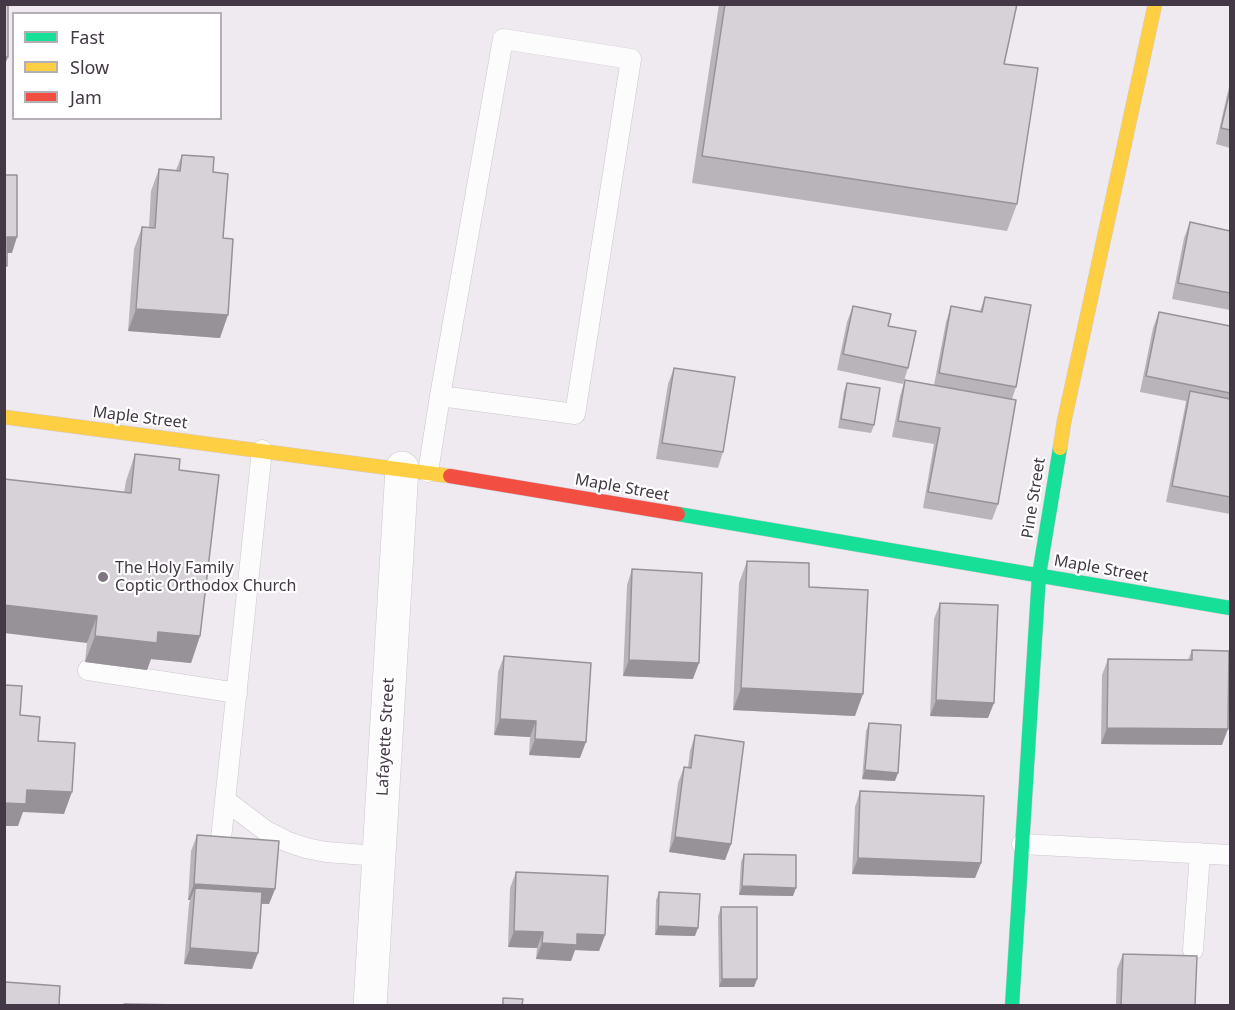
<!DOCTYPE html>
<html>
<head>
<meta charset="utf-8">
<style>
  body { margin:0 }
  #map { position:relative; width:1235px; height:1010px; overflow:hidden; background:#efeaf0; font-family:"Noto Sans",sans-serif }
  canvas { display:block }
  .frame { position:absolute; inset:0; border:6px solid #433845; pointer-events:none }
  .legend { position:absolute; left:12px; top:12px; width:210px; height:108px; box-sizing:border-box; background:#fff; border:2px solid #b4afb5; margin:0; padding:8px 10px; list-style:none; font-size:18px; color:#433845 }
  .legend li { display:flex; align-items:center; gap:12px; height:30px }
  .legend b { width:30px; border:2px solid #b4afb5 }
</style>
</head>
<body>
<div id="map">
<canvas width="1235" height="1010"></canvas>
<div class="frame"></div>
<ul class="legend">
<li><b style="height:8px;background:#16e098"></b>Fast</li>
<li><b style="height:8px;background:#ffcf43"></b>Slow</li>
<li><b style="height:8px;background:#f24e42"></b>Jam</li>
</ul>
</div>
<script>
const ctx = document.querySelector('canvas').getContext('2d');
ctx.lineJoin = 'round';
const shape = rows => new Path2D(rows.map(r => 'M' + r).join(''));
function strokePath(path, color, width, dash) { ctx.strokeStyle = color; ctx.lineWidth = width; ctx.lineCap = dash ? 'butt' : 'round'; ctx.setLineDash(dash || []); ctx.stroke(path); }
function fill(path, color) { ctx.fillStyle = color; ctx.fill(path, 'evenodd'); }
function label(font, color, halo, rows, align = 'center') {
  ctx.font = font + ' "Noto Sans",sans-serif'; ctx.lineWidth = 4.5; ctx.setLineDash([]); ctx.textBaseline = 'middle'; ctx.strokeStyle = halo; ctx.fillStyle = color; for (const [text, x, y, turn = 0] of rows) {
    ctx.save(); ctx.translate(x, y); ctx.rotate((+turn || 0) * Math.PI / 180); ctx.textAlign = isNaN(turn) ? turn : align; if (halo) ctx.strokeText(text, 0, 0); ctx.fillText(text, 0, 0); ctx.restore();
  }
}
const lane = shape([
  [428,472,440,396,503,39,631,59,575,414,440,396],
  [88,670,237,693],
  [225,800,266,831,288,842,306,848,326,852,379,856],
  [221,839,262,450],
  [1022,844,1230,855],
  [1193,950,1200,853]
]);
const street = shape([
  [370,1006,402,468]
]);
const fast = shape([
  [678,514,1230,608],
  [1012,1006,1039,575,1060,448]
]);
const slow = shape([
  [4,417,450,476],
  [1060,448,1064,422,1155,4]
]);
const jam = shape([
  [450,476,678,514]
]);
const wall = shape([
  [719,4,1017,4,1004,64,1017,204,1007,231,692,183],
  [1230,82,1230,148,1216,144],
  [182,155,213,172,223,238,220,338,128,331,134,249,142,227,149,227,151,191,159,169,176,170],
  [1190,222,1230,231,1230,310,1172,299,1184,238],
  [985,297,1016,387,1012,399,998,504,992,520,923,508,934,444,892,437,900,396,905,380,934,385,946,322,951,306,980,311],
  [853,306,908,368,903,384,837,370,847,322],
  [1159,312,1230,326,1230,514,1166,502,1185,407,1186,401,1140,392,1153,328],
  [674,368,723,452,718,468,656,459,668,384],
  [847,383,874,425,871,433,838,428,844,391],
  [135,454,179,470,200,636,191,663,151,659,147,670,85,662,87,643,124,493,126,481],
  [747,561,809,587,855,716,733,710,739,583],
  [632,569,693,679,623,676,627,585],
  [940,603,988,718,930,716,934,619],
  [1192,650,1222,745,1101,744,1102,675,1108,659,1188,660],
  [504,656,580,758,529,755,530,737,494,735,498,672],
  [869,723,895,781,862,779,866,731],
  [695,735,731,844,725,860,669,852,678,783,684,767,688,767,690,751],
  [860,791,981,863,975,878,852,874,855,807],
  [197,835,275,889,269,904,261,904,252,969,184,964,189,904,190,900,188,900,191,851],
  [744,854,793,896,739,895,741,862],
  [516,872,605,935,599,951,575,950,571,961,536,959,537,948,508,947,510,888],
  [659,892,695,936,655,935,656,900],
  [721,907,757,979,754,987,719,987,718,916],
  [1123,954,1195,1005,1116,1005,1117,969]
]);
const shadedWall = shape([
  [4,57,8,57,4,67],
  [7,237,17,237,12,253,4,253],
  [136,309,228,315,220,338,128,331],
  [4,605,97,616,87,643,4,633],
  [158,632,200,636,191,663,151,659,147,670,85,662,95,636],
  [629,660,699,663,693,679,623,676],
  [741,688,863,694,855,716,733,710],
  [936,700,994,703,988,718,930,716],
  [500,719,536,721,530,737,494,735],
  [1107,728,1228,729,1222,745,1101,744],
  [535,739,586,742,580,758,529,755],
  [865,770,898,773,895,781,862,779],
  [27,790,72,792,64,814,23,812,18,826,4,826,4,803],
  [675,837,731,844,725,860,669,852],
  [858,858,981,863,975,878,852,874],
  [194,884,275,889,269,904,194,900,195,888,190,900,188,900],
  [742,886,796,888,793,896,739,895],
  [658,926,698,928,695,936,655,935],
  [514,931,543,932,537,948,508,947],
  [577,934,605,935,599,951,575,950,571,961,536,959,542,943],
  [190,948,258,953,252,969,184,964],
  [722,979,757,979,754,987,719,987]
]);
const building = shape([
  [4,4,8,4,8,57,4,57,4,4],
  [725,4,1017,4,1004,64,1038,68,1017,204,702,156,725,4],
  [1230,90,1230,130,1221,128,1230,90],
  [182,155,214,157,213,172,228,174,223,238,233,239,228,315,136,309,142,227,155,228,159,169,180,171,182,155],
  [4,175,17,175,17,237,7,237,7,266,4,266,4,175],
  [1190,222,1230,231,1230,293,1178,283,1190,222],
  [985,297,1031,305,1016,387,939,373,951,306,982,312,985,297],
  [853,306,891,314,888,326,916,331,908,368,843,354,853,306],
  [1159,312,1230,326,1230,393,1146,376,1159,312],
  [674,368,735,377,723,452,662,443,674,368],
  [905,380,1016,400,998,504,928,492,940,428,898,421,905,380],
  [847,383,880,388,874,425,841,419,847,383],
  [1190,391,1230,399,1230,497,1172,486,1190,391],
  [135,454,180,459,179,470,219,475,200,636,158,632,157,643,95,636,97,616,4,605,4,479,131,493,135,454],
  [747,561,809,563,809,587,868,590,863,694,741,688,747,561],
  [632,569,702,573,699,663,629,660,632,569],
  [940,603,998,605,994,703,936,700,940,603],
  [1192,650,1229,651,1228,729,1107,728,1108,659,1192,660,1192,650],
  [504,656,591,663,586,742,535,739,536,721,500,719,504,656],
  [4,685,22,686,20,715,40,717,38,741,75,743,72,792,27,790,26,804,4,803,4,685],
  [869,723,901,725,898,773,865,770,869,723],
  [695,735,744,742,731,844,675,837,684,767,691,768,695,735],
  [860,791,984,796,981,863,858,858,860,791],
  [197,835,279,841,275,889,194,884,197,835],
  [744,854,796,855,796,888,742,886,744,854],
  [516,872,608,876,605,935,577,934,577,945,542,943,543,932,514,931,516,872],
  [195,888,262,892,258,953,190,948,195,888],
  [659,892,700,894,698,928,658,926,659,892],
  [721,907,757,907,757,979,722,979,721,907],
  [1123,954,1197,956,1195,1005,1121,1005,1123,954],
  [5,982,60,986,59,1005,4,1005,5,982],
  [503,998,523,999,522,1005,503,1005,503,998],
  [124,1004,184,1005,124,1005,124,1004]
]);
const markers = [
  [103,577,6,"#7f7681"]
];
const streetNames = [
  ["Maple Street",140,418,7],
  ["Maple Street",622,488,10],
  ["Pine Street",1034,498,-81],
  ["Maple Street",1101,569,10],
  ["Lafayette Street",386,737,-87]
];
const poiNames = [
  ["The Holy Family",115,568],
  ["Coptic Orthodox Church",115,586]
];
strokePath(lane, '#cbc6cc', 21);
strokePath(street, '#cbc6cc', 34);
strokePath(fast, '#d2c7d3', 15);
strokePath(slow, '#d2c7d3', 15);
strokePath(jam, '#d2c7d3', 15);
strokePath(lane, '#fdfcfd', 20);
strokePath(street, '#fdfcfd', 33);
strokePath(fast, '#16e098', 14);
strokePath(slow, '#ffcf43', 14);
strokePath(jam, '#f24e42', 14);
fill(wall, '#b9b4ba');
fill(shadedWall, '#969297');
fill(building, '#d7d1d8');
strokePath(building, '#969297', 1.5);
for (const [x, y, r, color] of markers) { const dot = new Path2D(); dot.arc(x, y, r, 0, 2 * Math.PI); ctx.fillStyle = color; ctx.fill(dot); strokePath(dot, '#fff', 2); }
label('16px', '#433845', '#fff', streetNames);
label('16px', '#433845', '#fff', poiNames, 'left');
</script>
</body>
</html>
